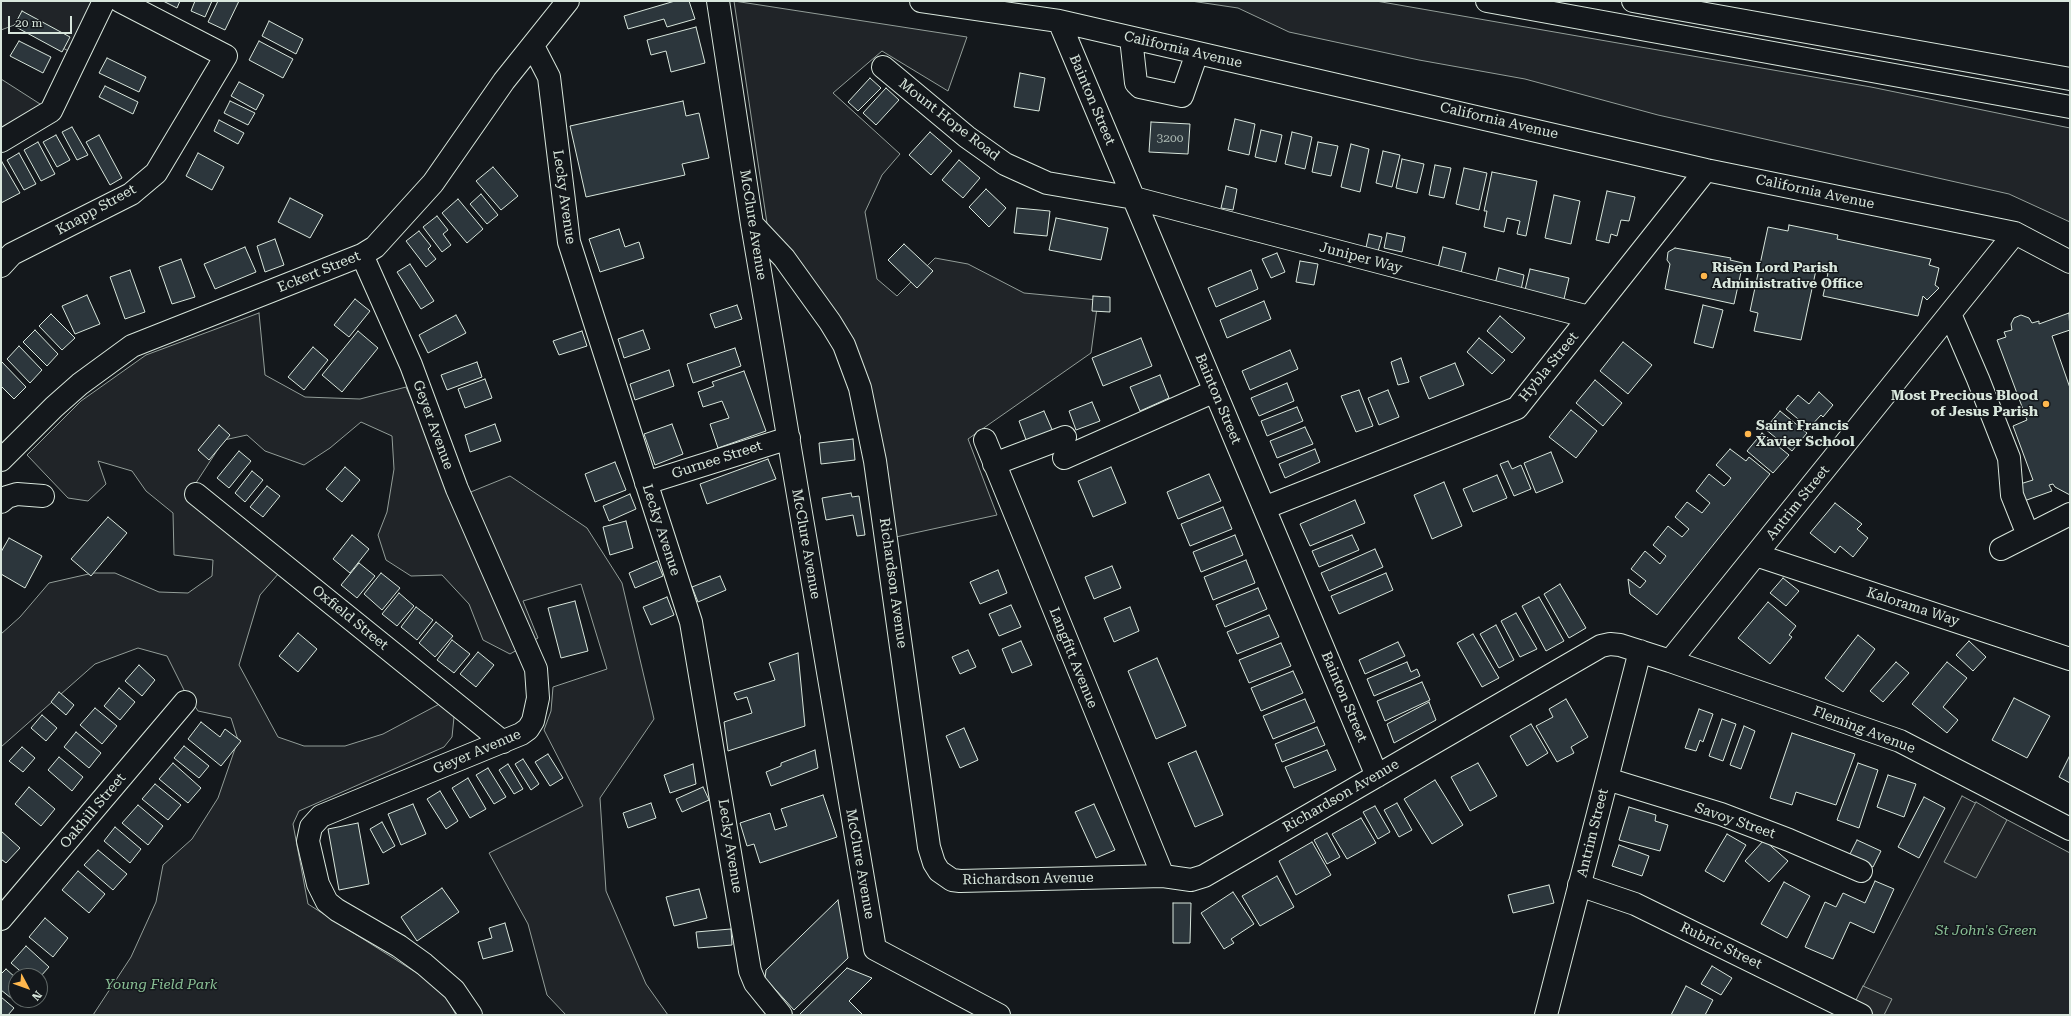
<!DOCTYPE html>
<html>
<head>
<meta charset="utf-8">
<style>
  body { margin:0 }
  #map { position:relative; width:2071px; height:1016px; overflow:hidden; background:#14181c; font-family:"Roboto Serif",serif }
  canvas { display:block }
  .frame { position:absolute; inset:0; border:2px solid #d8e6dc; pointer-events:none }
  .north { position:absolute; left:8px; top:968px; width:40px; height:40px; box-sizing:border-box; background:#14181c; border:1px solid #626a69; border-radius:50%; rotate:131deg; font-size:11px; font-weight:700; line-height:16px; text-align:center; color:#d8e6dc }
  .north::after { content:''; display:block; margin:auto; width:14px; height:18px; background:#ffb74d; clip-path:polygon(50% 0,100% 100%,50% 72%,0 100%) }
  .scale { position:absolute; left:8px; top:16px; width:64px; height:18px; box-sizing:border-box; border:2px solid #d8e6dc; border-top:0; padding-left:5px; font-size:12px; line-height:14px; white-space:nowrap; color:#d8e6dc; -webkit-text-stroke:3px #14181c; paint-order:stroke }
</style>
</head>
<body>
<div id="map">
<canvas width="2071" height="1016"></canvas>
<div class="frame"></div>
<div class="north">N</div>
<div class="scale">20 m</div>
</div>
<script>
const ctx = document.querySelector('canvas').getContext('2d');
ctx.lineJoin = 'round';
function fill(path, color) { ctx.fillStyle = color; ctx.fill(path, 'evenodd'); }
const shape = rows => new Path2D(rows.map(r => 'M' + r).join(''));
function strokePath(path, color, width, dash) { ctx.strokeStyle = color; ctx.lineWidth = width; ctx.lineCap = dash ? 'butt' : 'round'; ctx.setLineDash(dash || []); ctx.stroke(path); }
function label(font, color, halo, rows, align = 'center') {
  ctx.font = font + ' "Roboto Serif",serif'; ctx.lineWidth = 3; ctx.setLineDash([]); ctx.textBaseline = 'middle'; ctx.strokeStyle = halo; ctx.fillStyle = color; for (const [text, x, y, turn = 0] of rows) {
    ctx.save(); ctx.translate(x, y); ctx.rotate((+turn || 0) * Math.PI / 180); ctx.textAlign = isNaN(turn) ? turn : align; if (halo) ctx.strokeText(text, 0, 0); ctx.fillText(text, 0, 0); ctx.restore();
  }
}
const green = shape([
  [1,1,104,1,78,56,17,24,1,30,1,1],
  [734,1,967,37,948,91,882,51,833,93,900,154,882,175,865,212,877,279,897,296,935,258,968,264,1024,293,1098,300,1091,353,968,439,997,515,896,537,870,394,768,230,734,1],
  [1191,1,1376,1,1871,87,2070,128,2070,222,2009,194,1658,115,1525,79,1419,60,1289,32,1238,8,1191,1],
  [1,79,51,111,1,141,1,79],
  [259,313,265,375,305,397,360,399,406,387,456,498,510,476,587,528,622,583,654,719,600,798,606,891,646,984,668,1015,566,1015,547,995,528,924,489,853,583,806,544,730,551,711,553,687,607,669,581,584,523,601,538,638,510,654,483,640,469,604,442,575,411,576,386,560,378,535,387,512,394,469,392,436,361,422,330,448,304,465,265,451,247,435,224,440,192,489,279,573,260,595,239,665,278,737,304,746,345,746,383,734,447,700,455,707,452,737,444,747,299,811,293,824,308,904,442,989,456,1015,93,1015,131,957,156,902,163,865,192,839,218,798,238,740,231,718,198,711,184,690,167,656,138,648,95,664,1,747,1,634,20,617,49,583,93,573,115,573,159,592,188,593,212,576,213,560,174,555,173,513,146,491,132,471,98,461,106,484,88,501,68,498,27,455,81,401,146,355,259,313],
  [1962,796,2070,853,2070,1015,1861,1015,1851,1010,1962,796]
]);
const parking = shape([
  [1976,802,2007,820,1976,878,1944,862,1976,802],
  [1863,986,1892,999,1884,1015,1861,1015,1851,1010,1863,986]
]);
const building = shape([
  [163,1,180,1,177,8,163,1],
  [195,1,212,1,205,17,191,11,195,1],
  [218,1,239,1,225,30,208,22,218,1],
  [675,1,689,1,695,19,667,27,664,19,628,29,624,16,675,1],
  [22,11,70,37,62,52,14,26,22,11],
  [269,21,303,39,296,54,262,36,269,21],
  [696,27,705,63,671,72,666,51,651,55,647,40,696,27],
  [19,41,51,57,43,73,10,56,19,41],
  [259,41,293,59,283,78,249,60,259,41],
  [107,58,146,77,139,92,99,73,107,58],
  [1020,73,1045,78,1039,111,1014,107,1020,73],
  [870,78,881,88,858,111,848,102,870,78],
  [239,82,264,95,256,110,231,96,239,82],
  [105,86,138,102,133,114,99,97,105,86],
  [886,88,899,100,876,125,863,113,886,88],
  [230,101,255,113,248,125,224,113,230,101],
  [683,101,686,116,699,113,709,158,682,164,685,175,586,197,570,126,683,101],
  [1235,119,1255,124,1249,155,1228,150,1235,119],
  [219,120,244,133,238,144,214,131,219,120],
  [1151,122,1190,124,1188,154,1149,152,1151,122],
  [72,127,88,155,77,160,62,132,72,127],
  [1261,130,1282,135,1276,162,1255,157,1261,130],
  [930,132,952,151,931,175,909,155,930,132],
  [1292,132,1312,137,1305,169,1285,164,1292,132],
  [56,135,70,160,57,167,43,142,56,135],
  [99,135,122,178,110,185,86,142,99,135],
  [38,142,55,174,41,181,24,150,38,142],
  [1318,142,1338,146,1331,176,1312,172,1318,142],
  [1351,144,1369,149,1360,192,1341,187,1351,144],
  [1383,151,1400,155,1392,187,1376,183,1383,151],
  [19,153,36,184,24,190,7,160,19,153],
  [198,153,224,167,212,190,186,176,198,153],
  [1402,159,1424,164,1417,193,1396,188,1402,159],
  [959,160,980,178,963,198,942,180,959,160],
  [2,162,20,193,1,203,1,163,2,162],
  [1435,165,1451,168,1444,198,1429,195,1435,165],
  [493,167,518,196,501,210,476,181,493,167],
  [1464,168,1487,173,1479,210,1456,204,1464,168],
  [1492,172,1537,181,1526,236,1517,234,1520,221,1507,218,1504,232,1484,227,1487,211,1484,211,1492,172],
  [1226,186,1237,189,1233,210,1221,208,1226,186],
  [986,189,1006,208,989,227,969,207,986,189],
  [1607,191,1635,197,1629,221,1621,220,1617,236,1611,234,1609,243,1596,240,1607,191],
  [481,194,498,215,487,224,470,204,481,194],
  [1554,195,1580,201,1571,244,1545,238,1554,195],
  [290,198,323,215,310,238,278,222,290,198],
  [458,199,483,229,467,243,442,213,458,199],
  [1017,208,1050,211,1047,236,1014,233,1017,208],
  [437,216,448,230,443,234,451,245,442,252,423,227,437,216],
  [1056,218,1108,228,1101,260,1049,250,1056,218],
  [1789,225,1838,235,1837,239,1931,259,1929,265,1939,268,1935,285,1939,288,1927,300,1923,296,1918,316,1823,296,1828,273,1816,270,1801,340,1754,331,1758,313,1750,311,1768,227,1788,231,1789,225],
  [619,229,625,247,639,242,644,258,600,272,589,239,619,229],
  [419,231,431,246,428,249,436,259,426,267,406,241,419,231],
  [1387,233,1405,237,1402,252,1384,248,1387,233],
  [1369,234,1382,237,1377,255,1365,252,1369,234],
  [275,239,284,265,265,272,257,246,275,239],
  [904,244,933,271,917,288,888,260,904,244],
  [245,247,256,272,215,289,204,264,245,247],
  [1443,247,1466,253,1461,273,1438,268,1443,247],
  [1675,248,1731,258,1730,260,1743,263,1734,304,1665,289,1670,264,1667,260,1668,252,1675,248],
  [1277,253,1285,272,1271,278,1262,259,1277,253],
  [181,259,195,297,172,304,159,267,181,259],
  [1300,261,1318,264,1314,285,1296,282,1300,261],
  [410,264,434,301,421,309,397,272,410,264],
  [1499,268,1524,275,1521,290,1495,284,1499,268],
  [1530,269,1569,278,1564,299,1525,290,1530,269],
  [130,270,145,312,125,319,110,277,130,270],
  [1251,270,1258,289,1216,307,1208,288,1251,270],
  [87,295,100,324,75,334,62,306,87,295],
  [1093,296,1110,297,1110,312,1092,311,1093,296],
  [355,299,370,311,349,337,334,325,355,299],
  [1264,301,1271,319,1227,338,1220,320,1264,301],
  [737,305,742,319,715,328,710,314,737,305],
  [1703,305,1723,310,1713,348,1694,343,1703,305],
  [2069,313,2070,330,2052,336,2070,388,2070,495,2055,487,2053,484,2049,485,2052,491,2024,501,2020,484,2033,480,2013,426,2027,420,1997,340,2006,337,2004,332,2012,330,2011,324,2014,318,2021,315,2029,318,2032,323,2039,321,2039,324,2069,313],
  [51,314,75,338,62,350,39,326,51,314],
  [456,315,466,333,428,353,419,335,456,315],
  [1500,316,1525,338,1512,353,1487,331,1500,316],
  [35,330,58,354,47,366,23,342,35,330],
  [643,330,650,349,624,358,618,339,643,330],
  [358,331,378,348,342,392,322,375,358,331],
  [582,331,587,346,559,355,553,341,582,331],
  [1141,338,1152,366,1103,386,1092,358,1141,338],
  [1479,338,1505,360,1492,374,1467,352,1479,338],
  [1623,342,1652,365,1628,394,1600,371,1623,342],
  [19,346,42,370,30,383,7,359,19,346],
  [313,347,328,360,304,390,288,377,313,347],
  [735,348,741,366,693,383,687,364,735,348],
  [1290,350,1298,369,1250,390,1242,371,1290,350],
  [1401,358,1409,382,1398,385,1391,362,1401,358],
  [1,361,26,387,14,399,1,386,1,361],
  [477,362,482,377,447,390,441,375,477,362],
  [1455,363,1464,385,1429,399,1420,377,1455,363],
  [669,370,674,386,635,400,630,384,669,370],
  [744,371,766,431,718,448,710,424,729,418,722,401,703,407,698,392,714,386,712,382,744,371],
  [1160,375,1169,398,1140,411,1130,387,1160,375],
  [485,379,492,398,465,408,458,389,485,379],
  [1595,380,1622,403,1603,426,1576,403,1595,380],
  [1287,383,1294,401,1259,416,1251,398,1287,383],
  [1359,390,1373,426,1356,432,1341,396,1359,390],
  [1388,390,1399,417,1379,425,1368,398,1388,390],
  [1819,392,1833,405,1823,417,1821,415,1809,428,1786,409,1798,395,1809,404,1819,392],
  [1092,402,1100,421,1076,430,1069,411,1092,402],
  [1297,407,1303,421,1267,436,1261,421,1297,407],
  [1571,410,1597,431,1576,458,1549,437,1571,410],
  [1044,411,1054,434,1028,445,1019,421,1044,411],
  [1780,411,1807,433,1792,451,1765,429,1780,411],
  [495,424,501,441,470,452,465,435,495,424],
  [672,424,683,454,655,465,644,434,672,424],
  [219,425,230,435,209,460,198,450,219,425],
  [1305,427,1313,444,1277,458,1270,441,1305,427],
  [1762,433,1789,455,1773,473,1747,451,1762,433],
  [853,439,855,460,821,464,819,443,853,439],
  [1315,449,1320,462,1285,478,1279,464,1315,449],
  [1730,449,1746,461,1749,457,1770,474,1657,615,1630,594,1628,579,1640,588,1646,581,1631,569,1645,551,1660,564,1666,556,1653,545,1668,526,1682,537,1689,529,1675,517,1687,502,1702,513,1710,503,1696,491,1709,474,1724,486,1728,482,1731,478,1716,465,1730,449],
  [239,451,251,461,229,488,217,478,239,451],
  [1551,452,1563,482,1536,493,1524,463,1551,452],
  [768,459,776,479,707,504,700,484,768,459],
  [1508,461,1512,469,1521,465,1531,489,1514,496,1500,464,1508,461],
  [615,462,626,490,595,502,585,474,615,462],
  [345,467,360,480,342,502,326,489,345,467],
  [1111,467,1126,503,1093,517,1078,481,1111,467],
  [252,471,263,480,245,502,235,493,252,471],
  [1209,474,1221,501,1178,519,1167,492,1209,474],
  [1497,475,1507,498,1473,512,1463,489,1497,475],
  [1444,482,1462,526,1432,539,1414,495,1444,482],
  [267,486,280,496,263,517,250,507,267,486],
  [851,493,852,497,859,496,865,535,857,536,853,515,826,520,822,498,851,493],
  [630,494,636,509,609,521,603,506,630,494],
  [1355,500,1365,523,1310,546,1300,524,1355,500],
  [1835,503,1862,524,1857,529,1868,538,1853,557,1840,546,1835,553,1810,533,1835,503],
  [1223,507,1232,529,1190,546,1181,524,1223,507],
  [108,517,127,533,91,576,71,559,108,517],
  [626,521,633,548,610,555,603,527,626,521],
  [352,535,369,549,350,573,333,559,352,535],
  [1235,535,1243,555,1201,572,1193,552,1235,535],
  [1352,535,1359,550,1319,567,1312,551,1352,535],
  [9,538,42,556,25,588,1,574,1,552,9,538],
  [1375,549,1383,567,1329,591,1321,573,1375,549],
  [1246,560,1255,583,1213,600,1204,577,1246,560],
  [657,561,663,576,635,588,629,573,657,561],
  [359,563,375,576,357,598,341,585,359,563],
  [1112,566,1121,588,1094,599,1085,577,1112,566],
  [998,570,1007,593,980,604,970,582,998,570],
  [381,573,400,588,382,610,364,594,381,573],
  [1386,573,1393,590,1339,614,1331,596,1386,573],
  [720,576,726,590,698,602,692,587,720,576],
  [1783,578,1799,591,1786,606,1770,593,1783,578],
  [1560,584,1586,628,1569,638,1544,594,1560,584],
  [1258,588,1267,609,1225,627,1216,605,1258,588],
  [399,593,414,606,397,626,382,614,399,593],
  [667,597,674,615,651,625,643,607,667,597],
  [1539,597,1564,641,1546,651,1522,606,1539,597],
  [575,601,588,651,561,658,548,608,575,601],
  [1768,602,1796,626,1789,635,1792,637,1770,664,1738,638,1768,602],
  [1011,605,1021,627,999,636,989,614,1011,605],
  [416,607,433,620,417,640,401,627,416,607],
  [1130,607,1139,631,1114,642,1104,618,1130,607],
  [1516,613,1537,649,1520,657,1501,621,1516,613],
  [1269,615,1279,637,1237,654,1227,632,1269,615],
  [436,622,453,636,435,657,419,643,436,622],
  [1496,625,1514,660,1499,668,1480,634,1496,625],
  [298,633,317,649,298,672,279,656,298,633],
  [1473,634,1499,678,1482,687,1457,643,1473,634],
  [1858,635,1875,649,1843,692,1825,678,1858,635],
  [452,640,470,654,454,673,437,660,452,640],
  [1021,641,1032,665,1012,673,1002,649,1021,641],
  [1969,641,1986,657,1973,671,1956,655,1969,641],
  [1398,642,1405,656,1365,674,1359,660,1398,642],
  [1281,643,1291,666,1249,683,1239,660,1281,643],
  [968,650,976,667,960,674,952,657,968,650],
  [478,652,494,665,476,687,460,674,478,652],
  [798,653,805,726,728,751,724,722,752,713,747,697,737,700,734,693,775,680,769,663,798,653],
  [1157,658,1186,726,1156,739,1128,671,1157,658],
  [1407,662,1411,672,1417,669,1420,676,1374,696,1367,679,1407,662],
  [1896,662,1909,673,1883,702,1870,691,1896,662],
  [1947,662,1967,678,1943,707,1958,720,1947,733,1912,704,1947,662],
  [139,665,155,680,142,696,125,681,139,665],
  [1293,671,1303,693,1261,711,1251,688,1293,671],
  [1422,682,1430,700,1385,721,1377,701,1422,682],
  [119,688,135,702,120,720,104,706,119,688],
  [59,692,74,705,66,715,51,702,59,692],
  [2014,698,2050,716,2027,758,1992,740,2014,698],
  [1305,699,1315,722,1273,739,1263,716,1305,699],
  [1566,699,1588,737,1571,747,1574,753,1557,762,1536,726,1553,717,1549,709,1566,699],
  [1429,702,1436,720,1394,743,1387,724,1429,702],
  [95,708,117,726,102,744,80,725,95,708],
  [1699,709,1713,714,1703,742,1700,740,1696,751,1685,748,1699,709],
  [42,715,57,728,46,741,31,728,42,715],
  [1722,719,1736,724,1723,761,1709,756,1722,719],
  [201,722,220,737,225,729,241,741,221,766,188,739,201,722],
  [1531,724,1548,753,1527,766,1510,736,1531,724],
  [1744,726,1755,731,1741,769,1730,765,1744,726],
  [1317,727,1325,745,1282,762,1275,744,1317,727],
  [964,728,978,760,960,768,946,736,964,728],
  [76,732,101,753,89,768,64,747,76,732],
  [1792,733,1855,754,1836,805,1796,792,1792,805,1770,798,1792,733],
  [184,746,209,766,199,778,174,758,184,746],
  [22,747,35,758,23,772,9,761,22,747],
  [815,750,818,768,771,786,766,772,781,766,781,763,815,750],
  [1327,750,1336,770,1294,788,1285,767,1327,750],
  [1196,751,1223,815,1195,827,1168,763,1196,751],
  [548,754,563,778,550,786,535,762,548,754],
  [2070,755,2070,783,2059,777,2070,755],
  [59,757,83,777,72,791,48,770,59,757],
  [523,759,539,784,531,790,515,764,523,759],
  [173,763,201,788,188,803,159,779,173,763],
  [1478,763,1497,796,1470,811,1451,777,1478,763],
  [1858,763,1878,770,1859,828,1837,820,1858,763],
  [508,764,523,789,514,794,499,770,508,764],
  [693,764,696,784,670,793,664,775,693,764],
  [488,768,506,797,494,804,476,775,488,768],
  [1888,775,1916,784,1904,817,1877,807,1888,775],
  [468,778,486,809,470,818,452,788,468,778],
  [1435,780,1463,825,1432,844,1404,799,1435,780],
  [155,784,181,805,168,820,142,799,155,784],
  [29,787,55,809,41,826,15,804,29,787],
  [703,787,709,800,682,812,676,799,703,787],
  [440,791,458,821,446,829,427,799,440,791],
  [823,795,837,837,760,863,754,844,747,846,740,823,770,813,775,830,787,826,781,809,823,795],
  [1924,797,1945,808,1919,858,1898,847,1924,797],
  [651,803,656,818,628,828,623,813,651,803],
  [1397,803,1412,830,1399,837,1384,810,1397,803],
  [413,804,426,834,401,845,388,814,413,804],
  [1094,804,1115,850,1096,858,1075,812,1094,804],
  [138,805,163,826,148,845,122,823,138,805],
  [1375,806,1390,832,1378,839,1363,812,1375,806],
  [1629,807,1656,815,1655,821,1668,825,1660,851,1619,840,1629,807],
  [1361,818,1376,843,1347,859,1332,834,1361,818],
  [382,822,395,846,383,853,370,829,382,822],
  [358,823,369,884,339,890,328,829,358,823],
  [115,827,141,849,130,863,104,841,115,827],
  [1,831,20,848,6,863,1,859,1,831],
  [1327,833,1340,857,1327,864,1314,840,1327,833],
  [1727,834,1746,845,1724,882,1705,871,1727,834],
  [1764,840,1788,861,1769,882,1745,861,1764,840],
  [1857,840,1881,851,1873,867,1849,856,1857,840],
  [1312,842,1331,875,1296,895,1279,861,1312,842],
  [1619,845,1649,856,1642,876,1612,866,1619,845],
  [98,850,127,874,113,890,84,865,98,850],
  [78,871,105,894,89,913,62,890,78,871],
  [1277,876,1294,907,1260,926,1242,896,1277,876],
  [1875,881,1894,889,1874,933,1850,922,1833,959,1805,947,1825,902,1836,907,1843,893,1865,903,1875,881],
  [1784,882,1810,896,1787,938,1761,924,1784,882],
  [1549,885,1554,903,1513,913,1508,895,1549,885],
  [442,888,459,912,417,941,401,917,442,888],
  [699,889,707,918,674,926,666,897,699,889],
  [1233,892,1254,924,1231,939,1234,943,1224,949,1201,913,1233,892],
  [838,900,848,958,794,1010,765,978,766,970,838,900],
  [1173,903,1191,903,1190,943,1173,943,1173,903],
  [45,918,68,938,53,957,29,937,45,918],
  [505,923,513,951,483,959,478,942,492,938,489,928,505,923],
  [731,929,732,945,698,948,696,932,731,929],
  [26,946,49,967,40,977,26,976,11,963,26,946],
  [1712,966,1732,978,1721,995,1701,984,1712,966],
  [847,968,872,978,849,1001,863,1015,799,1015,847,968],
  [6,969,16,978,16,1000,26,1000,21,1006,1,990,1,974,6,969],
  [1686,986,1713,1000,1705,1015,1671,1015,1686,986],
  [1,997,14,1008,8,1015,1,1015,1,997]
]);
const minor = shape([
  [718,1,752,224,875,949,999,1015],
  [921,1,1059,21,1706,170,2015,233,2070,262],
  [1059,21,1377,776],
  [1131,38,1136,83,1140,87,1182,96,1197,53],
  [533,46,549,77,569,242,691,622,750,971,755,983,781,1015],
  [883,67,967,137,1005,164,1047,183,1134,198,1589,317],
  [1,141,51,111,104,1],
  [752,224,784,258,830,322,844,345,860,388,875,461,929,847,934,863,939,871,952,880,960,881,1163,876,1191,880,1204,876,1601,646,1610,644,1620,645,1670,661,1900,741,2070,829],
  [362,255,411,365,457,489,536,669,538,698,533,721,528,729,521,734,321,816,311,827,308,841,318,884,327,902,337,910,399,946,424,964,454,990,471,1015],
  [1,266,12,254,131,194,156,173,226,56,120,1],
  [1950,314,1978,379,2009,458,2012,495,2028,535],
  [985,440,1163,876],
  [1064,458,1215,391],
  [1,460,54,407,80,384,132,346,362,255,375,247,433,183,504,81,568,1],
  [994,464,1065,437],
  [646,483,789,438],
  [196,494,503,742],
  [1,502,7,497,17,494,43,496],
  [1264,508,1517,408,1706,170],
  [2001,549,2070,514],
  [1756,555,2070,659],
  [1670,661,2015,233],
  [1607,779,1721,814,1789,840,1861,871],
  [1579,885,1635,904,1861,1015],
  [1,919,185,702],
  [1546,1015,1640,651]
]);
const highway = shape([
  [1487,1,2070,107],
  [1633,1,2070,79]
]);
const markers = [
  [1704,276,4,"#ffb74d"],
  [2046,404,4,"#ffb74d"],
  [1748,434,4,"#ffb74d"]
];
const numberNames = [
  ["3200",1170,138]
];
const streetNames = [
  ["California Avenue",1183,50,13],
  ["Bainton Street",1092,100,67],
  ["Mount Hope Road",949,120,38],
  ["California Avenue",1499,121,13],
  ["California Avenue",1815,192,12],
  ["Lecky Avenue",564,197,82],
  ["Knapp Street",96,210,-29],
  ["McClure Avenue",753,225,81],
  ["Juniper Way",1361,258,15],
  ["Eckert Street",319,272,-22],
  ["Hybla Street",1549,367,-51],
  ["Bainton Street",1218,399,67],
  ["Geyer Avenue",433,425,70],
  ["Gurnee Street",717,460,-18],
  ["Antrim Street",1798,503,-51],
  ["Lecky Avenue",661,530,72],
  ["McClure Avenue",806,544,80],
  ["Richardson Avenue",893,583,82],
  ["Kalorama Way",1913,607,18],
  ["Oxfield Street",350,618,39],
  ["Langfitt Avenue",1073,658,68],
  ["Bainton Street",1344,697,67],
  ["Fleming Avenue",1864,730,21],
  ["Geyer Avenue",477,752,-23],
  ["Richardson Avenue",1341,796,-30],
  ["Oakhill Street",93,811,-50],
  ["Savoy Street",1735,821,19],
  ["Antrim Street",1593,833,-76],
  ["Lecky Avenue",730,846,81],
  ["McClure Avenue",860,864,80],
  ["Richardson Avenue",1028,879,-1],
  ["Rubric Street",1721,946,26]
];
const poiNames = [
  ["Risen Lord Parish",1712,268],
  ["Administrative Office",1712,284],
  ["Most Precious Blood",2038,396,"right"],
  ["of Jesus Parish",2038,412,"right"],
  ["Saint Francis",1756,426],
  ["Xavier School",1756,442]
];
const parkNames = [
  ["St John's Green",1986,931],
  ["Young Field Park",161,985]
];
fill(green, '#202428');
strokePath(green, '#939e99', 1);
fill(parking, '#24282b');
strokePath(parking, '#939e99', 1);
fill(building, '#2c363c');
strokePath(building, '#d8e6dc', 1);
strokePath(minor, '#d8e6dc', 24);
strokePath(highway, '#d8e6dc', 24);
strokePath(minor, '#14181c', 22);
strokePath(highway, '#14181c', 22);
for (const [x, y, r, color] of markers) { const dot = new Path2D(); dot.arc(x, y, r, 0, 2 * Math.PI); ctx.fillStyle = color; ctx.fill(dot); strokePath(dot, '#14181c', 1.5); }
label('12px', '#adbab4', null, numberNames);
label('14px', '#d8e6dc', '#14181c', streetNames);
label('bold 14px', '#d8e6dc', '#14181c', poiNames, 'left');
label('italic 14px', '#8ac095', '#14181c', parkNames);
</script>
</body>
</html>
